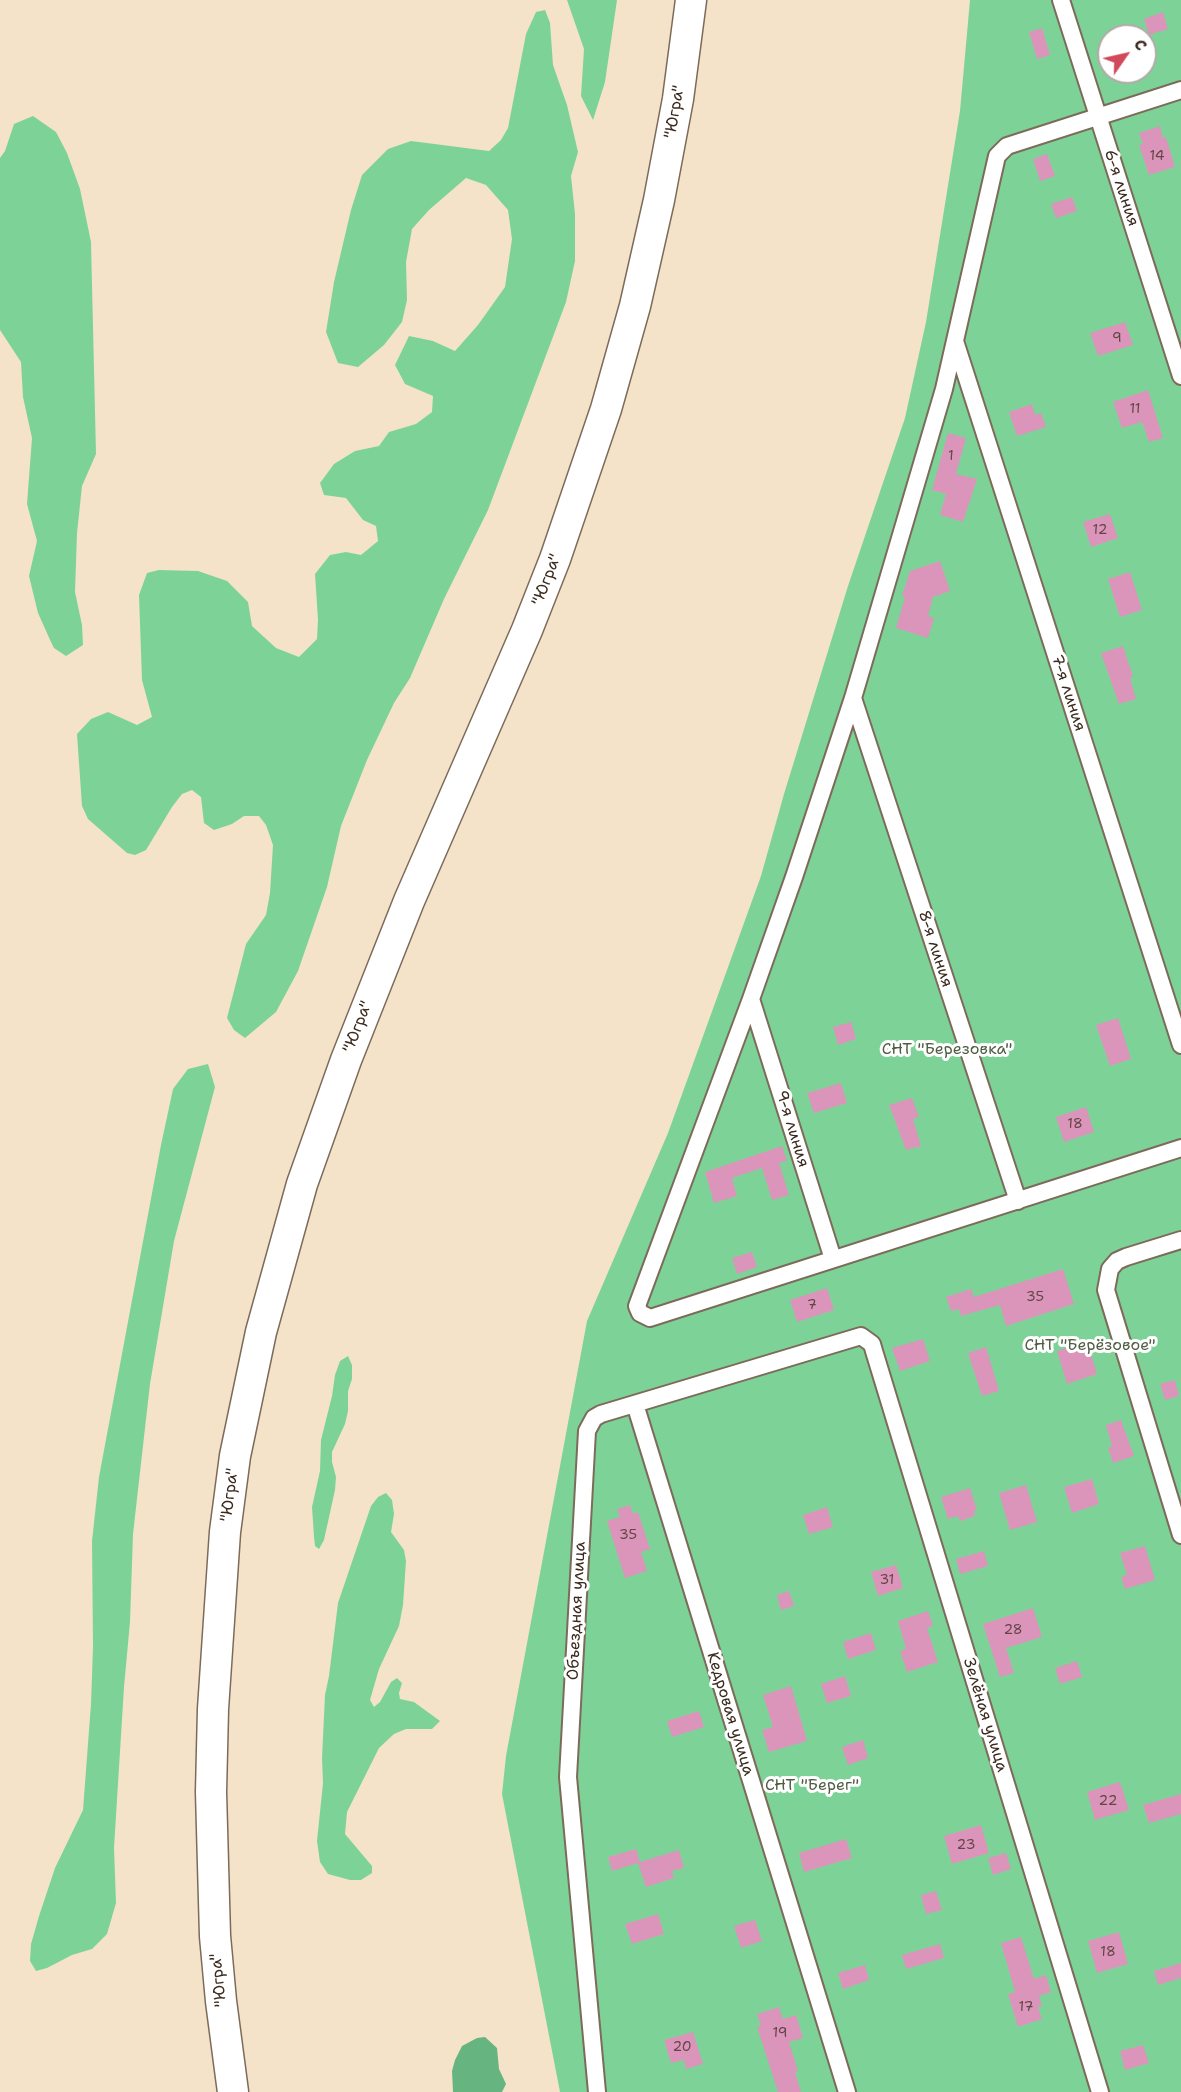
<!DOCTYPE html>
<html>
<head>
<meta charset="utf-8">
<style>
  body { margin:0 }
  #map { position:relative; width:1181px; height:2092px; overflow:hidden; background:#f4e3c9; font-family:"Shantell Sans",sans-serif }
  canvas { display:block }
  .north { position:absolute; left:1097px; top:24px; width:60px; height:60px; box-sizing:border-box; background:#fff; border:2px solid #b1aaa5; border-radius:50%; rotate:56deg; font-size:16px; font-weight:700; line-height:24px; text-align:center; color:#3b2a1e }
  .north::after { content:''; display:block; margin:auto; width:21px; height:27px; background:#d1495b; clip-path:polygon(50% 0,100% 100%,50% 72%,0 100%) }
</style>
</head>
<body>
<div id="map">
<canvas width="1181" height="2092"></canvas>
<div class="north">С</div>
</div>
<script>
const ctx = document.querySelector('canvas').getContext('2d');
ctx.lineJoin = 'round';
function fill(path, color) { ctx.fillStyle = color; ctx.fill(path, 'evenodd'); }
const shape = rows => new Path2D(rows.map(r => 'M' + r).join(''));
function strokePath(path, color, width, dash) { ctx.strokeStyle = color; ctx.lineWidth = width; ctx.lineCap = dash ? 'butt' : 'round'; ctx.setLineDash(dash || []); ctx.stroke(path); }
function label(font, color, halo, rows, align = 'center') {
  ctx.font = font + ' "Shantell Sans",sans-serif'; ctx.lineWidth = 6; ctx.setLineDash([]); ctx.textBaseline = 'middle'; ctx.strokeStyle = halo; ctx.fillStyle = color; for (const [text, x, y, turn = 0] of rows) {
    ctx.save(); ctx.translate(x, y); ctx.rotate((+turn || 0) * Math.PI / 180); ctx.textAlign = isNaN(turn) ? turn : align; if (halo) ctx.strokeText(text, 0, 0); ctx.fillText(text, 0, 0); ctx.restore();
  }
}
const green = shape([
  [567,0,617,0,605,82,593,120,581,96,584,49],
  [970,0,1181,0,1181,2092,560,2092,502,1794,506,1756,587,1321,668,1133,761,876,784,794,848,586,905,418,926,322,960,111],
  [1109,36,1145,36,1145,72,1109,72],
  [545,10,550,23,553,65,567,105,578,152,571,176,575,214,575,261,566,302,488,510,444,599,410,678,394,703,367,760,341,826,327,887,298,971,276,1012,245,1038,234,1030,227,1018,246,944,266,915,270,893,273,845,266,825,259,816,244,816,232,824,214,830,204,823,201,797,192,790,182,794,172,807,146,850,135,855,127,853,88,819,82,806,77,734,91,719,108,712,137,725,152,717,142,680,139,595,147,573,159,570,198,571,227,581,248,602,252,626,276,648,299,657,317,639,318,620,315,574,330,555,346,552,361,555,378,541,376,526,363,520,346,498,324,495,320,483,334,464,355,451,379,446,389,432,416,424,432,412,433,396,405,384,395,365,409,336,433,341,455,351,478,325,505,287,512,239,508,210,486,185,466,178,429,210,412,229,406,262,407,300,402,322,384,345,358,367,338,363,326,332,334,282,351,210,362,175,388,149,411,141,489,151,501,140,508,128,526,34,536,12],
  [33,116,56,132,67,153,80,189,91,242,96,454,82,486,77,533,75,592,82,625,83,645,66,656,54,648,51,642,38,613,29,576,37,541,27,504,32,438,23,397,21,362,0,330,0,158,5,151,14,124],
  [208,1064,215,1087,174,1241,150,1384,133,1534,130,1622,124,1687,114,1848,116,1903,107,1934,92,1949,72,1955,47,1968,36,1971,30,1961,31,1944,39,1916,55,1868,83,1810,91,1704,93,1647,92,1541,99,1477,161,1145,173,1089,188,1069],
  [348,1356,352,1365,352,1379,348,1391,348,1411,345,1424,332,1452,332,1462,336,1477,335,1490,324,1540,319,1549,315,1546,314,1537,312,1507,320,1471,321,1440,332,1396,335,1375,340,1361],
  [386,1493,392,1500,394,1514,391,1532,404,1550,406,1561,403,1605,399,1626,379,1669,370,1700,374,1707,380,1702,391,1682,397,1678,402,1683,399,1693,400,1699,414,1702,440,1721,432,1729,406,1729,394,1734,379,1748,347,1812,345,1834,372,1866,372,1873,361,1880,350,1880,328,1874,320,1862,317,1841,323,1783,322,1758,325,1695,329,1676,338,1603,371,1506,378,1497]
]);
const forest = shape([
  [485,2037,497,2048,499,2069,506,2084,502,2092,453,2092,452,2071,455,2060,462,2046,477,2038]
]);
const building = shape([
  [1163,12,1168,29,1149,35,1144,19],
  [1042,28,1050,55,1037,59,1029,32],
  [1160,126,1163,138,1166,137,1175,167,1149,175,1139,145,1143,144,1139,133],
  [1047,154,1055,176,1040,181,1033,159],
  [1072,197,1077,211,1056,218,1051,204],
  [1125,322,1133,345,1098,356,1090,333],
  [1148,390,1163,438,1149,442,1142,422,1122,428,1113,402],
  [1032,404,1035,415,1041,413,1046,427,1017,436,1009,412],
  [948,433,966,438,956,474,977,479,963,522,940,515,946,494,932,490],
  [1110,514,1118,538,1091,547,1083,522],
  [940,561,950,591,933,597,928,616,934,618,928,638,896,628,905,597,902,596,910,571],
  [1130,572,1142,610,1120,617,1108,579],
  [1123,646,1133,677,1130,678,1136,699,1119,704,1101,653],
  [1118,1018,1131,1059,1110,1066,1096,1025],
  [851,1022,856,1039,838,1045,833,1027],
  [841,1083,847,1103,814,1113,807,1093],
  [912,1098,919,1117,913,1119,921,1146,906,1150,889,1105],
  [1086,1107,1094,1132,1064,1142,1056,1117],
  [782,1146,787,1161,779,1163,789,1195,772,1200,762,1168,732,1178,737,1196,714,1203,705,1172],
  [752,1252,757,1267,737,1274,732,1258],
  [1063,1269,1074,1304,1006,1326,1000,1305,961,1316,959,1309,951,1311,946,1297,971,1289,974,1297],
  [827,1288,834,1310,797,1322,790,1300],
  [923,1339,930,1361,900,1371,892,1348],
  [1087,1341,1097,1374,1067,1384,1057,1351],
  [986,1347,999,1391,982,1396,968,1353],
  [1175,1380,1179,1396,1165,1400,1160,1384],
  [1121,1420,1134,1456,1113,1463,1108,1448,1112,1446,1106,1425],
  [1092,1479,1099,1504,1072,1513,1064,1487],
  [1026,1485,1037,1522,1010,1530,999,1493],
  [970,1488,977,1510,974,1511,975,1516,960,1521,958,1516,948,1519,941,1497],
  [630,1505,633,1514,638,1512,650,1549,641,1552,647,1571,625,1578,607,1521,620,1517,617,1509],
  [827,1507,833,1527,809,1534,803,1515],
  [1145,1546,1155,1580,1125,1589,1121,1577,1127,1575,1120,1553],
  [984,1551,988,1566,960,1574,956,1559],
  [896,1565,903,1588,878,1596,871,1572],
  [789,1591,794,1606,781,1610,777,1595],
  [1033,1608,1042,1637,1006,1648,1014,1673,1000,1677,983,1624],
  [928,1611,933,1626,927,1628,938,1662,907,1672,900,1651,906,1649,898,1621],
  [871,1633,876,1650,848,1659,843,1642],
  [1077,1661,1082,1677,1060,1684,1055,1668],
  [845,1676,851,1696,827,1703,821,1684],
  [791,1686,807,1741,769,1752,762,1730,773,1727,763,1695],
  [699,1711,704,1727,672,1737,667,1721],
  [863,1740,868,1758,848,1765,842,1747],
  [1120,1782,1129,1810,1095,1820,1087,1792],
  [1181,1794,1181,1814,1149,1823,1143,1805],
  [981,1825,989,1853,952,1864,944,1836],
  [846,1839,852,1858,804,1872,799,1853],
  [636,1849,640,1862,679,1850,684,1868,672,1871,674,1878,646,1887,638,1863,612,1871,608,1857],
  [1006,1853,1011,1869,993,1875,988,1858],
  [936,1891,942,1910,926,1914,921,1895],
  [658,1914,664,1934,632,1944,625,1924],
  [755,1920,762,1941,741,1948,734,1926],
  [1119,1932,1128,1964,1097,1973,1088,1941],
  [1021,1937,1034,1979,1046,1975,1051,1992,1039,1996,1042,2006,1038,2007,1042,2019,1018,2027,1008,1994,1015,1992,1001,1943],
  [940,1944,944,1958,906,1969,902,1955],
  [1181,1963,1181,1978,1158,1985,1154,1971],
  [865,1965,869,1980,843,1989,838,1973],
  [779,2007,783,2019,796,2015,803,2038,789,2042,798,2071,795,2072,801,2092,778,2092,757,2027,761,2026,757,2014],
  [693,2032,703,2064,686,2069,684,2060,671,2063,664,2040],
  [1143,2045,1149,2063,1125,2070,1120,2051]
]);
const street = shape([
  [1061,0,1181,376],
  [1181,90,1007,146,997,156,944,389,853,698,794,877,751,999,637,1306,640,1313,650,1318,1181,1148],
  [955,341,1181,1045],
  [853,698,1018,1201],
  [751,999,833,1259],
  [1181,1240,1126,1257,1117,1261,1110,1269,1106,1290,1181,1535],
  [635,1404,847,2092],
  [597,2092,568,1777,587,1431,594,1418,601,1414,861,1336,872,1344,874,1351,1100,2092]
]);
const highway = shape([
  [233,2092,221,2001,215,1936,211,1792,213,1709,225,1532,235,1456,261,1332,302,1184,346,1060,409,901,527,630,555,559,606,409,635,306,659,200,678,99,691,0]
]);
const numberNames = [
  ["14",1157,156],
  ["9",1117,338],
  ["11",1135,409],
  ["1",951,456],
  ["12",1100,530],
  ["18",1075,1124],
  ["35",1035,1297],
  ["7",812,1305],
  ["35",628,1535],
  ["31",887,1580],
  ["28",1013,1630],
  ["22",1108,1801],
  ["23",966,1845],
  ["18",1108,1952],
  ["17",1026,2007],
  ["19",780,2033],
  ["20",682,2047]
];
const streetNames = [
  ["\"Югра\"",675,112,-80],
  ["6-я линия",1121,188,72],
  ["\"Югра\"",547,580,-69],
  ["7-я линия",1068,693,72],
  ["8-я линия",935,949,72],
  ["\"Югра\"",358,1027,-69],
  ["9-я линия",792,1129,73],
  ["\"Югра\"",230,1495,-83],
  ["Объездная улица",577,1611,-87],
  ["Кедровая улица",730,1714,73],
  ["Зелёная улица",985,1715,73],
  ["\"Югра\"",219,1980,-96]
];
const parkNames = [
  ["СНТ \"Березовка\"",947,1050],
  ["СНТ \"Берёзовое\"",1090,1346],
  ["СНТ \"Берег\"",812,1786]
];
fill(green, '#7dd397');
fill(forest, '#66b580');
fill(building, '#dc95ba');
strokePath(street, '#7c6b5a', 20);
strokePath(highway, '#7c6b5a', 33);
strokePath(street, '#fff', 16);
strokePath(highway, '#fff', 30);
label('14px', '#634545', null, numberNames);
label('16px', '#3b2a1e', '#fff', streetNames);
label('16px', '#4f5d42', '#fff', parkNames);
</script>
</body>
</html>
